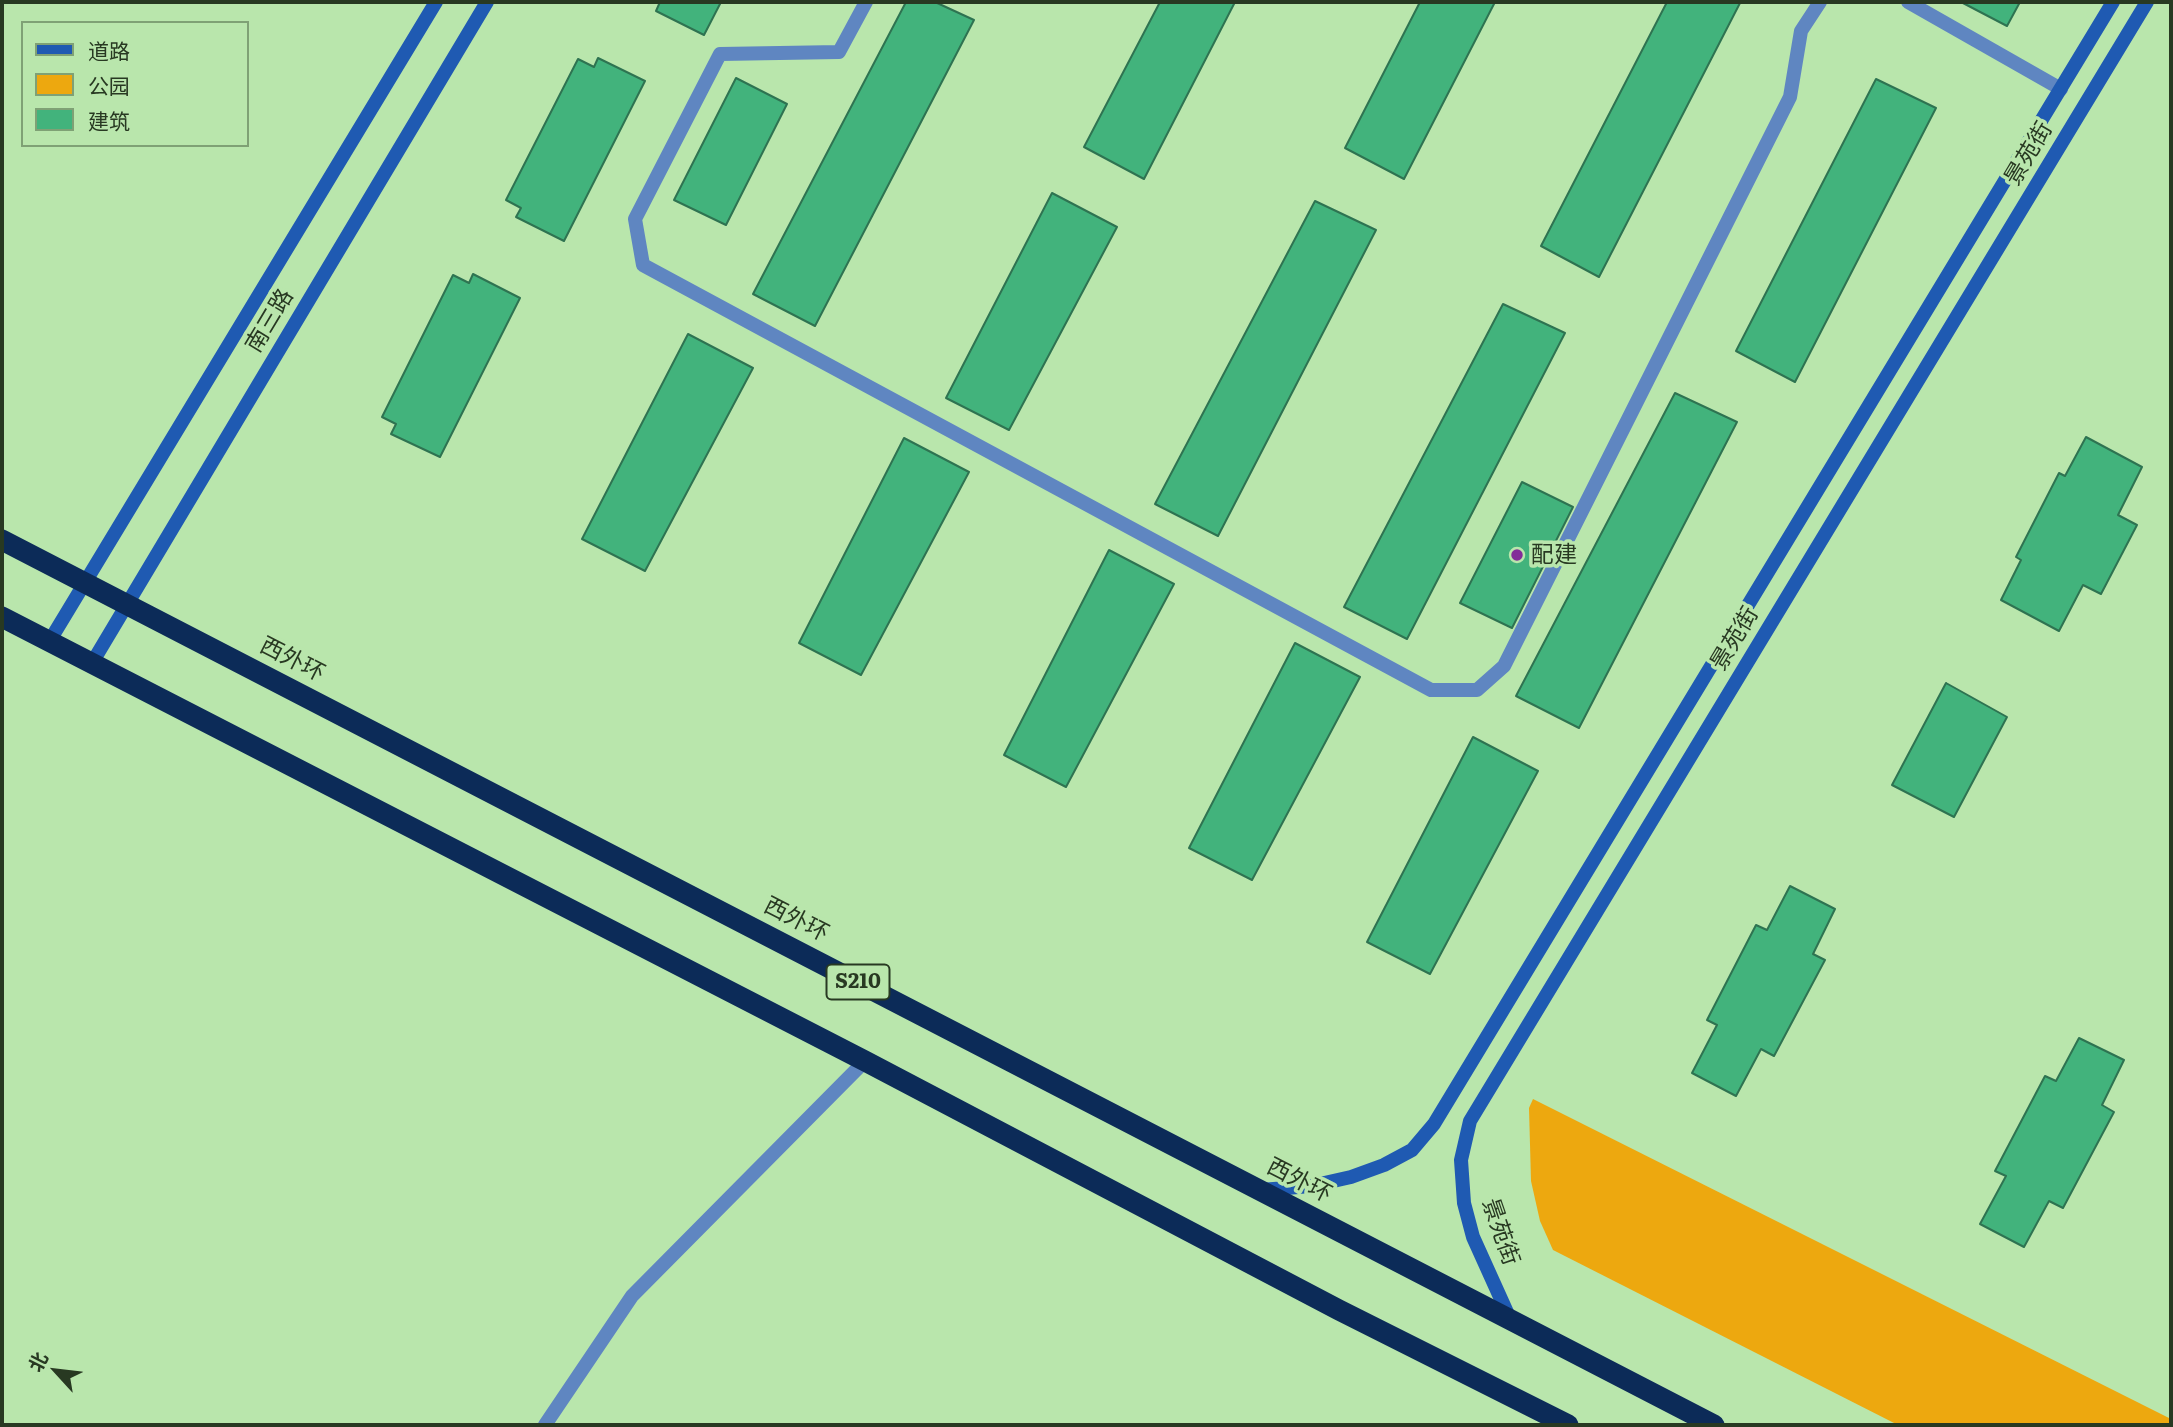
<!DOCTYPE html>
<html>
<head>
<meta charset="utf-8">
<style>
  body { margin:0 }
  #map { position:relative; width:2173px; height:1427px; overflow:hidden; background:#b9e6ac; font-family:Literata,"Noto Sans SC",serif }
  canvas { display:block }
  .frame { position:absolute; inset:0; border:4px solid #283922; pointer-events:none }
  .legend { position:absolute; left:21px; top:21px; width:228px; height:126px; box-sizing:border-box; background:#b9e6ac; border:2px solid #7fa175; margin:0; padding:9px 12px; list-style:none; font-size:21px; color:#283922 }
  .legend li { display:flex; align-items:center; gap:14px; height:35px }
  .legend b { width:35px; border:2px solid #7fa175 }
  .north { position:absolute; left:21px; top:1336px; width:70px; height:70px; -webkit-text-stroke:5px #b9e6ac; paint-order:stroke; rotate:297deg; font-size:19px; font-weight:700; line-height:28px; text-align:center; color:#283922 }
  .north::after { content:''; display:block; margin:auto; width:24px; height:32px; background:#283922; clip-path:polygon(50% 0,100% 100%,50% 72%,0 100%) }
</style>
</head>
<body>
<div id="map">
<canvas width="2173" height="1427"></canvas>
<div class="frame"></div>
<ul class="legend">
<li><b style="height:9px;background:#1f5ab2"></b>道路</li>
<li><b style="height:19px;background:#eda80f"></b>公园</li>
<li><b style="height:19px;background:#42b37c"></b>建筑</li>
</ul>
<div class="north">北</div>
</div>
<script>
const ctx = document.querySelector('canvas').getContext('2d');
ctx.lineJoin = 'round';
function fill(path, color) { ctx.fillStyle = color; ctx.fill(path, 'evenodd'); }
const shape = rows => new Path2D(rows.map(r => 'M' + r).join(''));
function strokePath(path, color, width, dash) { ctx.strokeStyle = color; ctx.lineWidth = width; ctx.lineCap = dash ? 'butt' : 'round'; ctx.setLineDash(dash || []); ctx.stroke(path); }
function label(font, color, halo, rows, align = 'center') {
  ctx.font = font + ' Literata,"Noto Sans SC",serif'; ctx.lineWidth = 7; ctx.setLineDash([]); ctx.textBaseline = 'middle'; ctx.strokeStyle = halo; ctx.fillStyle = color; for (const [text, x, y, turn = 0] of rows) {
    ctx.save(); ctx.translate(x, y); ctx.rotate((+turn || 0) * Math.PI / 180); ctx.textAlign = isNaN(turn) ? turn : align; if (halo) ctx.strokeText(text, 0, 0); ctx.fillText(text, 0, 0); ctx.restore();
  }
}
const green = shape([
  [1533,1099,2171,1419,2171,1425,1898,1425,1553,1250,1540,1221,1531,1181,1529,1108]
]);
const building = shape([
  [660,2,721,2,704,35,656,11,660,2],
  [906,2,935,2,974,20,815,326,753,294,906,2],
  [1160,2,1235,2,1144,179,1084,147,1160,2],
  [1420,2,1495,2,1404,179,1345,148,1420,2],
  [1667,2,1740,3,1599,277,1541,246,1667,2],
  [1961,2,2020,2,2007,26,1961,2],
  [598,58,645,81,564,241,516,217,521,208,506,200,578,59,594,67,598,58],
  [736,78,787,104,726,225,674,200,736,78],
  [1876,79,1936,108,1795,382,1736,351,1876,79],
  [1052,193,1117,227,1009,430,946,398,1052,193],
  [1315,201,1376,230,1218,536,1155,504,1315,201],
  [473,274,520,298,440,457,391,434,396,424,382,417,453,275,469,283,473,274],
  [1503,304,1565,333,1407,639,1344,607,1503,304],
  [688,334,753,368,645,571,582,539,688,334],
  [1675,393,1737,422,1579,728,1516,696,1675,393],
  [2086,437,2142,467,2118,515,2137,525,2101,594,2083,585,2059,631,2001,600,2021,560,2016,557,2059,473,2065,476,2086,437],
  [904,438,969,472,861,675,799,643,904,438],
  [1522,482,1573,507,1512,628,1460,603,1522,482],
  [1109,550,1174,584,1066,787,1004,755,1109,550],
  [1295,643,1360,677,1252,880,1189,848,1295,643],
  [1946,683,2007,717,1954,817,1892,785,1946,683],
  [1473,737,1538,771,1430,974,1367,942,1473,737],
  [1790,886,1835,909,1813,954,1825,960,1774,1056,1761,1049,1736,1096,1692,1073,1717,1025,1707,1020,1756,925,1767,930,1790,886],
  [2079,1038,2124,1060,2102,1105,2114,1112,2063,1208,2049,1201,2024,1247,1980,1224,2006,1176,1995,1171,2045,1076,2056,1081,2079,1038]
]);
const street = shape([
  [866,2,839,52,720,54,635,219,643,265,1431,690,1477,690,1504,666,1790,97,1801,31,1820,2],
  [1908,2,2061,89],
  [545,1425,632,1296,865,1061]
]);
const secondary = shape([
  [49,642,436,2],
  [92,663,487,2],
  [1261,1190,1311,1186,1351,1177,1384,1165,1412,1150,1434,1124,2113,2],
  [1510,1319,1473,1237,1464,1203,1461,1160,1470,1121,2147,2]
]);
const highway = shape([
  [2,540,1714,1425],
  [2,617,865,1061,1339,1310,1568,1425]
]);
const markers = [
  [1517,555,7,"#832c99"]
];
const shields = [
  [858,982,63]
];
const shieldNames = [
  ["S210",858,982]
];
const streetNames = [
  ["景苑街",2029,154,-59],
  ["南三路",270,321,-59],
  ["景苑街",1735,639,-59],
  ["西外环",292,660,27],
  ["西外环",796,920,27],
  ["西外环",1299,1181,27],
  ["景苑街",1500,1232,71]
];
const poiNames = [
  ["配建",1531,555]
];
fill(green, '#eda80f');
fill(building, '#42b37c');
strokePath(building, '#2e7351', 2);
strokePath(street, '#5f86c1', 14);
strokePath(secondary, '#1f5ab2', 14);
strokePath(highway, '#0c2b58', 21);
for (const [x, y, r, color] of markers) { const dot = new Path2D(); dot.arc(x, y, r, 0, 2 * Math.PI); ctx.fillStyle = color; ctx.fill(dot); strokePath(dot, '#b9e6ac', 2.5); }
for (const [x, y, w] of shields) { const box = new Path2D(); box.roundRect(x - w / 2, y - 17.5, w, 35, 5); ctx.fillStyle = '#b9e6ac'; ctx.fill(box); strokePath(box, '#283922', 2); }
label('bold 21px', '#283922', null, shieldNames);
label('23px', '#283922', '#b9e6ac', streetNames);
label('23px', '#283922', '#b9e6ac', poiNames, 'left');
</script>
</body>
</html>
